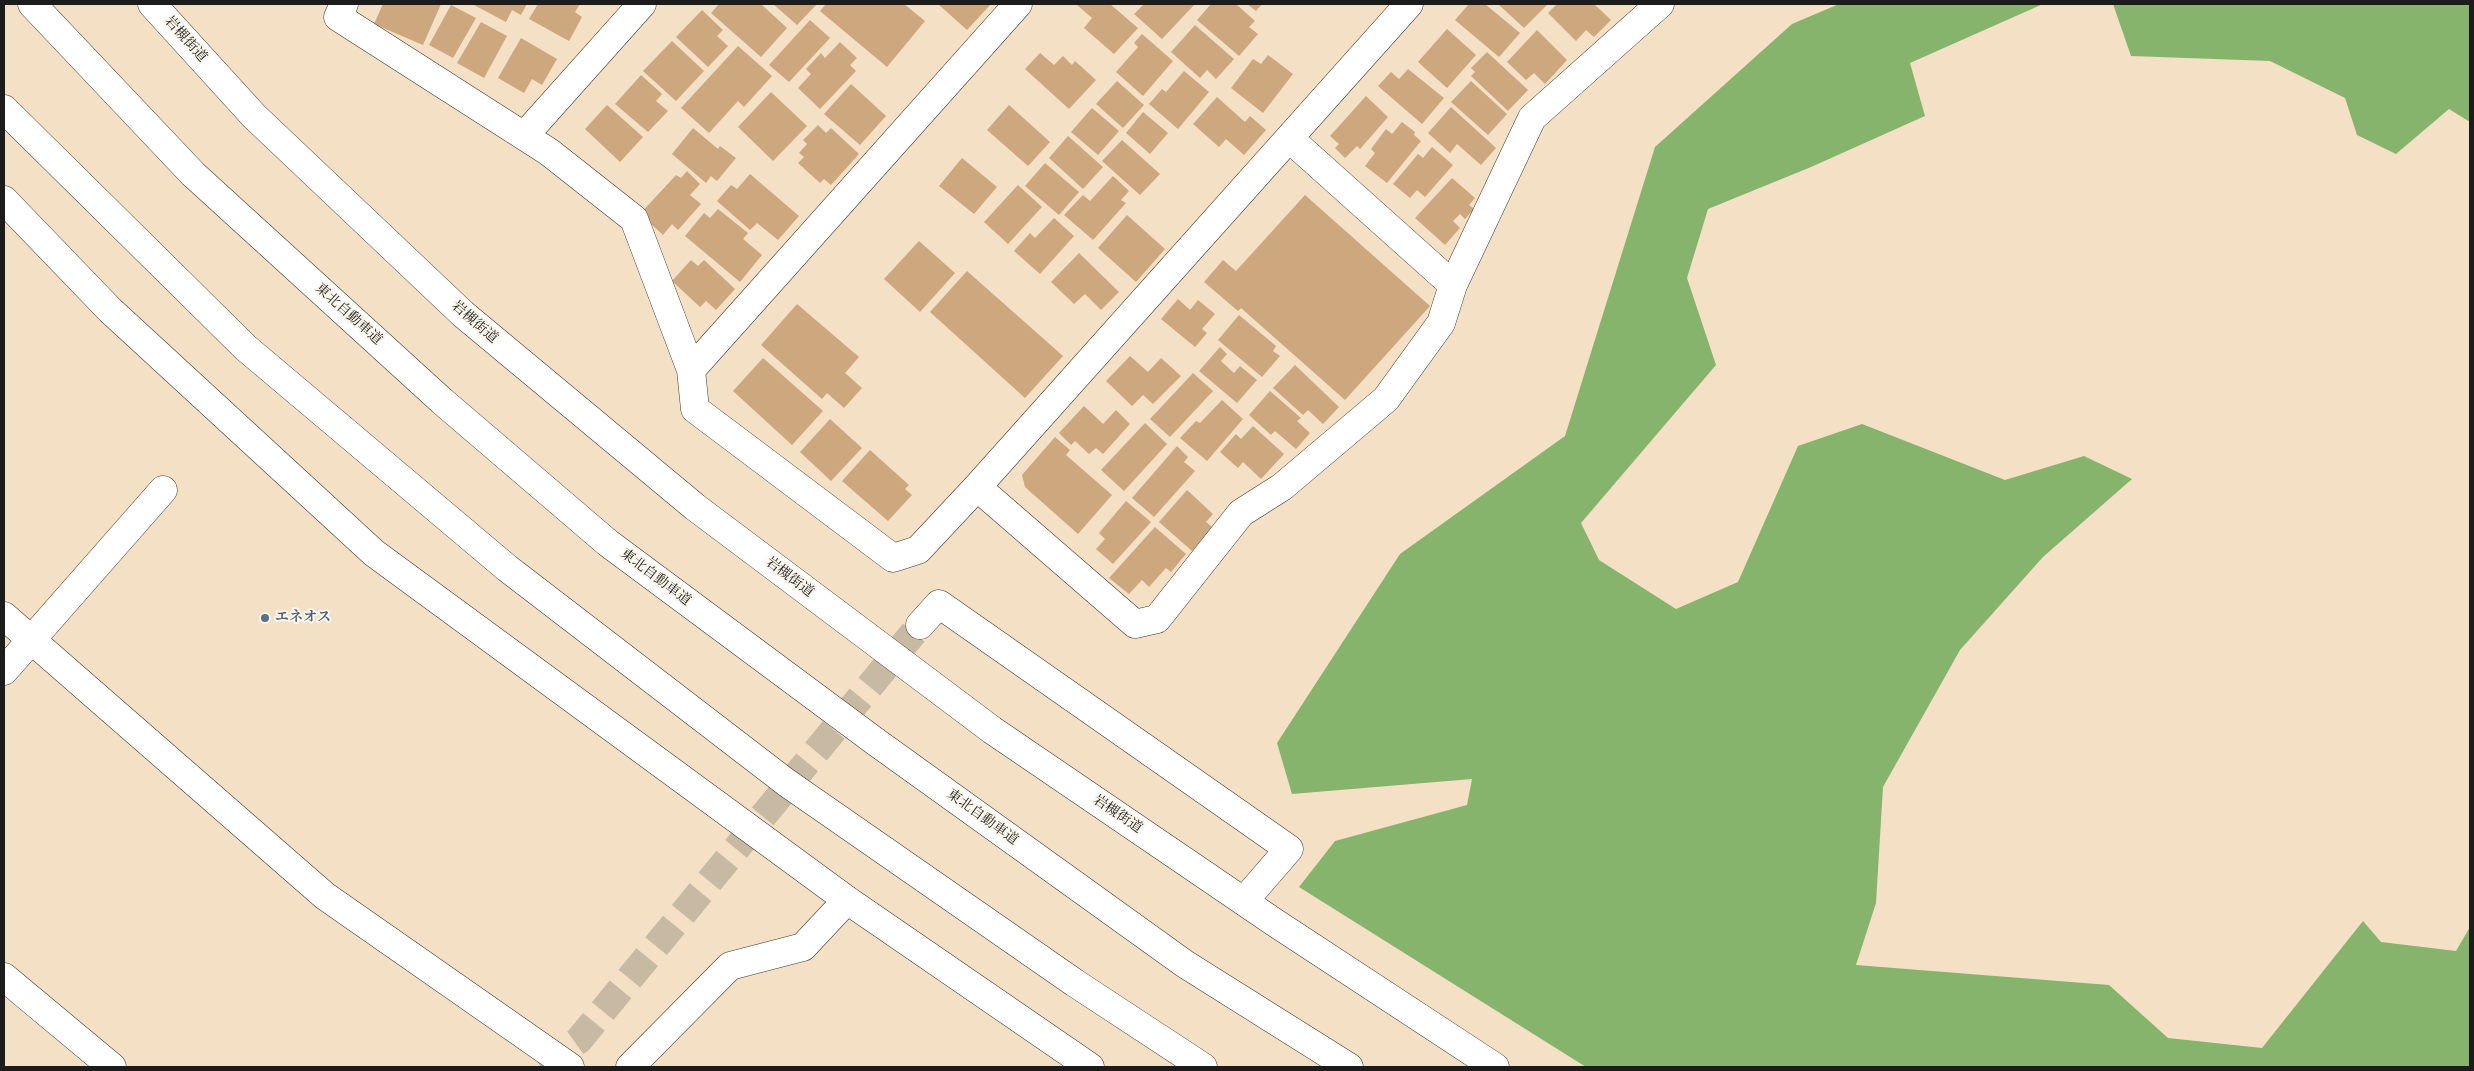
<!DOCTYPE html>
<html>
<head>
<meta charset="utf-8">
<style>
  body { margin:0 }
  #map { position:relative; width:2474px; height:1071px; overflow:hidden; background:#f3e0c5; font-family:"IM FELL English",serif }
  canvas { display:block }
  .frame { position:absolute; inset:0; border:5px solid #1c1c1c; pointer-events:none }
</style>
</head>
<body>
<div id="map">
<canvas width="2474" height="1071"></canvas>
<div class="frame"></div>
</div>
<script>
const ctx = document.querySelector('canvas').getContext('2d');
ctx.lineJoin = 'round';
function fill(path, color) { ctx.fillStyle = color; ctx.fill(path, 'evenodd'); }
const shape = rows => new Path2D(rows.map(r => 'M' + r).join(''));
function strokePath(path, color, width, dash) { ctx.strokeStyle = color; ctx.lineWidth = width; ctx.lineCap = dash ? 'butt' : 'round'; ctx.setLineDash(dash || []); ctx.stroke(path); }
function label(font, color, halo, rows, align = 'center') {
  ctx.font = font + ' "IM FELL English","Noto Serif JP",serif'; ctx.lineWidth = 4; ctx.setLineDash([]); ctx.textBaseline = 'middle'; ctx.strokeStyle = halo; ctx.fillStyle = color; for (const [text, x, y, turn = 0] of rows) {
    ctx.save(); ctx.translate(x, y); ctx.rotate((+turn || 0) * Math.PI / 180); ctx.textAlign = isNaN(turn) ? turn : align; if (halo) ctx.strokeText(text, 0, 0); ctx.fillText(text, 0, 0); ctx.restore();
  }
}
const forest = shape([
  [1839,4,2043,4,1910,63,1925,116,1811,167,1708,209,1687,278,1716,365,1581,523,1599,560,1676,609,1738,582,1798,446,1862,424,2005,480,2084,456,2132,479,2043,557,1960,650,1883,787,1876,903,1856,965,2109,985,2168,1038,2262,1048,2363,921,2381,942,2456,951,2470,927,2470,1067,1586,1067,1299,887,1335,841,1467,805,1472,779,1292,794,1277,743,1400,554,1565,436,1655,147,1792,24],
  [2113,4,2470,4,2470,122,2449,109,2396,154,2357,135,2345,98,2270,61,2131,56]
]);
const building = shape([
  [383,4,441,4,423,45,374,24],
  [472,4,527,4,521,15,512,10,506,22],
  [538,4,580,4,575,12,582,17,569,41,529,19],
  [719,4,761,4,787,28,761,57,711,13],
  [773,4,817,4,797,25],
  [826,4,904,4,925,21,887,67,820,11],
  [938,4,991,4,967,30],
  [1076,4,1110,4,1138,28,1114,54,1084,28,1092,18],
  [1144,4,1195,4,1162,39,1134,14],
  [1211,4,1236,4,1255,21,1249,27,1258,34,1239,56,1197,20],
  [1247,4,1262,4,1256,11],
  [1469,4,1485,4,1520,33,1499,57,1455,20],
  [1498,4,1548,4,1524,28],
  [1557,4,1594,4,1611,20,1594,37,1586,30,1576,41,1548,13],
  [451,5,476,18,453,58,429,45],
  [702,10,723,30,717,36,728,46,708,67,676,37],
  [810,20,830,38,789,82,769,65],
  [481,22,507,36,484,78,457,63],
  [1195,25,1234,59,1216,79,1207,70,1200,78,1171,52],
  [1447,29,1476,55,1447,88,1418,62],
  [1537,30,1567,60,1545,84,1534,73,1526,80,1507,62],
  [1142,34,1173,61,1143,96,1116,72,1138,47,1134,43],
  [521,38,557,59,542,85,532,79,524,93,498,78],
  [672,41,704,71,676,101,643,71],
  [840,42,857,58,850,65,856,71,820,109,798,88,811,74,806,69,821,53,825,58],
  [738,46,772,76,744,107,738,101,709,133,681,108],
  [1487,52,1528,90,1508,111,1471,76,1475,72,1471,68],
  [1040,53,1054,65,1063,56,1072,65,1075,61,1096,80,1069,109,1025,69],
  [1268,55,1293,74,1263,113,1231,88,1253,59,1261,64],
  [1408,69,1444,98,1422,124,1378,86,1391,72,1399,79],
  [1184,71,1209,92,1178,129,1149,104,1162,89,1166,92],
  [641,75,662,94,656,101,668,111,648,132,615,104],
  [1117,81,1144,105,1123,128,1096,104],
  [1471,81,1507,114,1488,135,1451,102],
  [851,84,886,116,860,145,824,114],
  [771,92,807,126,773,161,738,127],
  [1366,96,1388,117,1360,149,1357,146,1345,158,1335,148,1339,144,1330,136],
  [1217,97,1245,122,1250,116,1266,130,1244,155,1226,139,1219,147,1193,124],
  [607,105,643,137,620,162,585,129],
  [1009,105,1050,142,1028,166,987,130],
  [1451,107,1496,148,1481,165,1457,144,1450,153,1428,133],
  [1092,108,1119,131,1098,155,1071,132],
  [1143,112,1168,133,1150,154,1126,133],
  [1402,122,1415,132,1414,135,1421,141,1387,183,1365,166,1375,153,1371,149,1386,129,1392,134],
  [818,125,826,133,831,128,859,154,831,185,824,179,820,183,798,163,804,157,799,153,807,144,803,140],
  [693,128,718,149,720,146,736,158,717,181,711,176,706,183,672,154],
  [1068,136,1103,167,1083,189,1049,158],
  [1122,140,1160,174,1140,195,1102,161],
  [1432,147,1453,165,1425,197,1417,190,1410,198,1393,184,1418,154,1423,158],
  [962,158,997,187,974,214,939,186],
  [1045,163,1079,192,1059,215,1025,186],
  [687,171,700,184,690,195,701,204,678,230,672,224,663,235,640,214,676,175,681,178],
  [750,174,799,216,778,240,757,223,750,230,717,201,731,185,737,189],
  [1113,176,1129,191,1121,200,1126,203,1093,240,1064,215,1083,195,1090,201],
  [1452,178,1475,198,1469,205,1474,209,1465,219,1460,214,1453,221,1460,228,1445,245,1415,218],
  [1018,185,1042,207,1008,244,984,222],
  [1305,195,1430,306,1345,400,1241,308,1238,311,1204,282,1223,260,1236,271],
  [718,209,748,233,743,239,762,255,740,282,685,236,704,213,710,218],
  [1127,215,1165,249,1136,282,1098,248],
  [1054,218,1074,236,1040,274,1014,251,1030,233,1035,238],
  [919,241,955,273,920,312,884,279],
  [1079,253,1119,292,1101,310,1085,294,1074,304,1051,282],
  [691,260,698,266,704,260,735,289,716,310,706,301,700,307,672,281],
  [967,271,1063,356,1025,398,930,312],
  [1178,299,1190,310,1198,300,1215,314,1202,329,1207,333,1195,347,1161,319],
  [797,304,859,357,845,373,862,388,844,408,827,393,822,399,761,345],
  [1239,315,1276,346,1273,351,1280,356,1262,377,1218,340],
  [1220,347,1227,354,1221,361,1234,373,1240,366,1257,380,1237,403,1199,371],
  [1130,356,1148,372,1161,358,1181,376,1153,404,1143,395,1132,406,1106,381],
  [763,358,823,411,792,445,733,391],
  [1295,365,1339,407,1323,424,1308,410,1303,415,1273,388],
  [1193,373,1213,391,1170,437,1150,419],
  [1270,391,1301,418,1297,421,1310,433,1296,449,1275,431,1271,435,1249,415],
  [1222,400,1243,419,1207,461,1180,438,1196,421,1200,423],
  [1084,406,1103,424,1116,410,1130,424,1103,454,1096,448,1089,454,1075,441,1071,445,1059,433],
  [830,419,862,448,831,481,800,452],
  [1145,423,1167,444,1124,491,1101,470],
  [1253,426,1284,454,1261,479,1243,462,1238,468,1220,452,1236,434,1241,439],
  [1055,437,1070,450,1066,455,1112,495,1078,534,1025,487,1022,475],
  [1177,446,1188,457,1184,462,1195,471,1154,517,1132,498],
  [870,450,909,485,905,489,912,495,888,521,842,481],
  [1187,490,1213,514,1206,522,1212,527,1192,551,1159,522],
  [1126,501,1151,522,1113,564,1096,549,1105,539,1099,533],
  [1155,527,1186,554,1171,572,1166,568,1149,587,1142,580,1129,594,1109,578]
]);
const minorTunnel = shape([
  [541,1067,579,1040,920,625]
]);
const minor = shape([
  [344,4,338,17,549,152,634,219,691,370,695,409,893,558,918,550,977,487,1409,4],
  [524,136,642,4],
  [1290,139,1453,285],
  [691,370,1018,4],
  [977,487,1135,624,1157,619,1241,513,1282,487,1386,399,1441,323,1453,285,1532,118,1660,4],
  [4,616,325,896,570,1067],
  [920,625,939,604,1289,849,1244,901],
  [4,671,163,490],
  [4,977,112,1067],
  [630,1067,730,966,803,947,847,900]
]);
const highway = shape([
  [32,4,193,174,442,401,608,543,876,742,1185,964,1349,1067],
  [152,4,254,116,463,314,695,507,992,730,1274,922,1495,1067],
  [4,109,246,348,507,568,787,783,1075,983,1203,1067],
  [4,200,110,310,374,553,847,900,1090,1067]
]);
const markers = [
  [265,618,5,"#5c6f8a"]
];
const streetNames = [
  ["岩槻街道",185,40,48],
  ["東北自動車道",348,315,42],
  ["岩槻街道",474,323,41],
  ["東北自動車道",655,578,37],
  ["岩槻街道",789,578,37],
  ["岩槻街道",1117,815,34],
  ["東北自動車道",982,818,36]
];
const serviceNames = [
  ["エネオス",275,618]
];
fill(forest, '#87b46c');
fill(building, '#cda77d');
strokePath(minorTunnel, '#c8b9a3', 28, [28, 14]);
strokePath(minor, '#3c3935', 29);
strokePath(highway, '#3c3935', 29);
strokePath(minor, '#fff', 28);
strokePath(highway, '#fff', 28);
for (const [x, y, r, color] of markers) { const dot = new Path2D(); dot.arc(x, y, r, 0, 2 * Math.PI); ctx.fillStyle = color; ctx.fill(dot); strokePath(dot, '#fbf7ec', 2); }
label('14px', '#1c1c1c', '#fbf7ec', streetNames);
label('bold 14px', '#4e5e75', '#fbf7ec', serviceNames, 'left');
</script>
</body>
</html>
